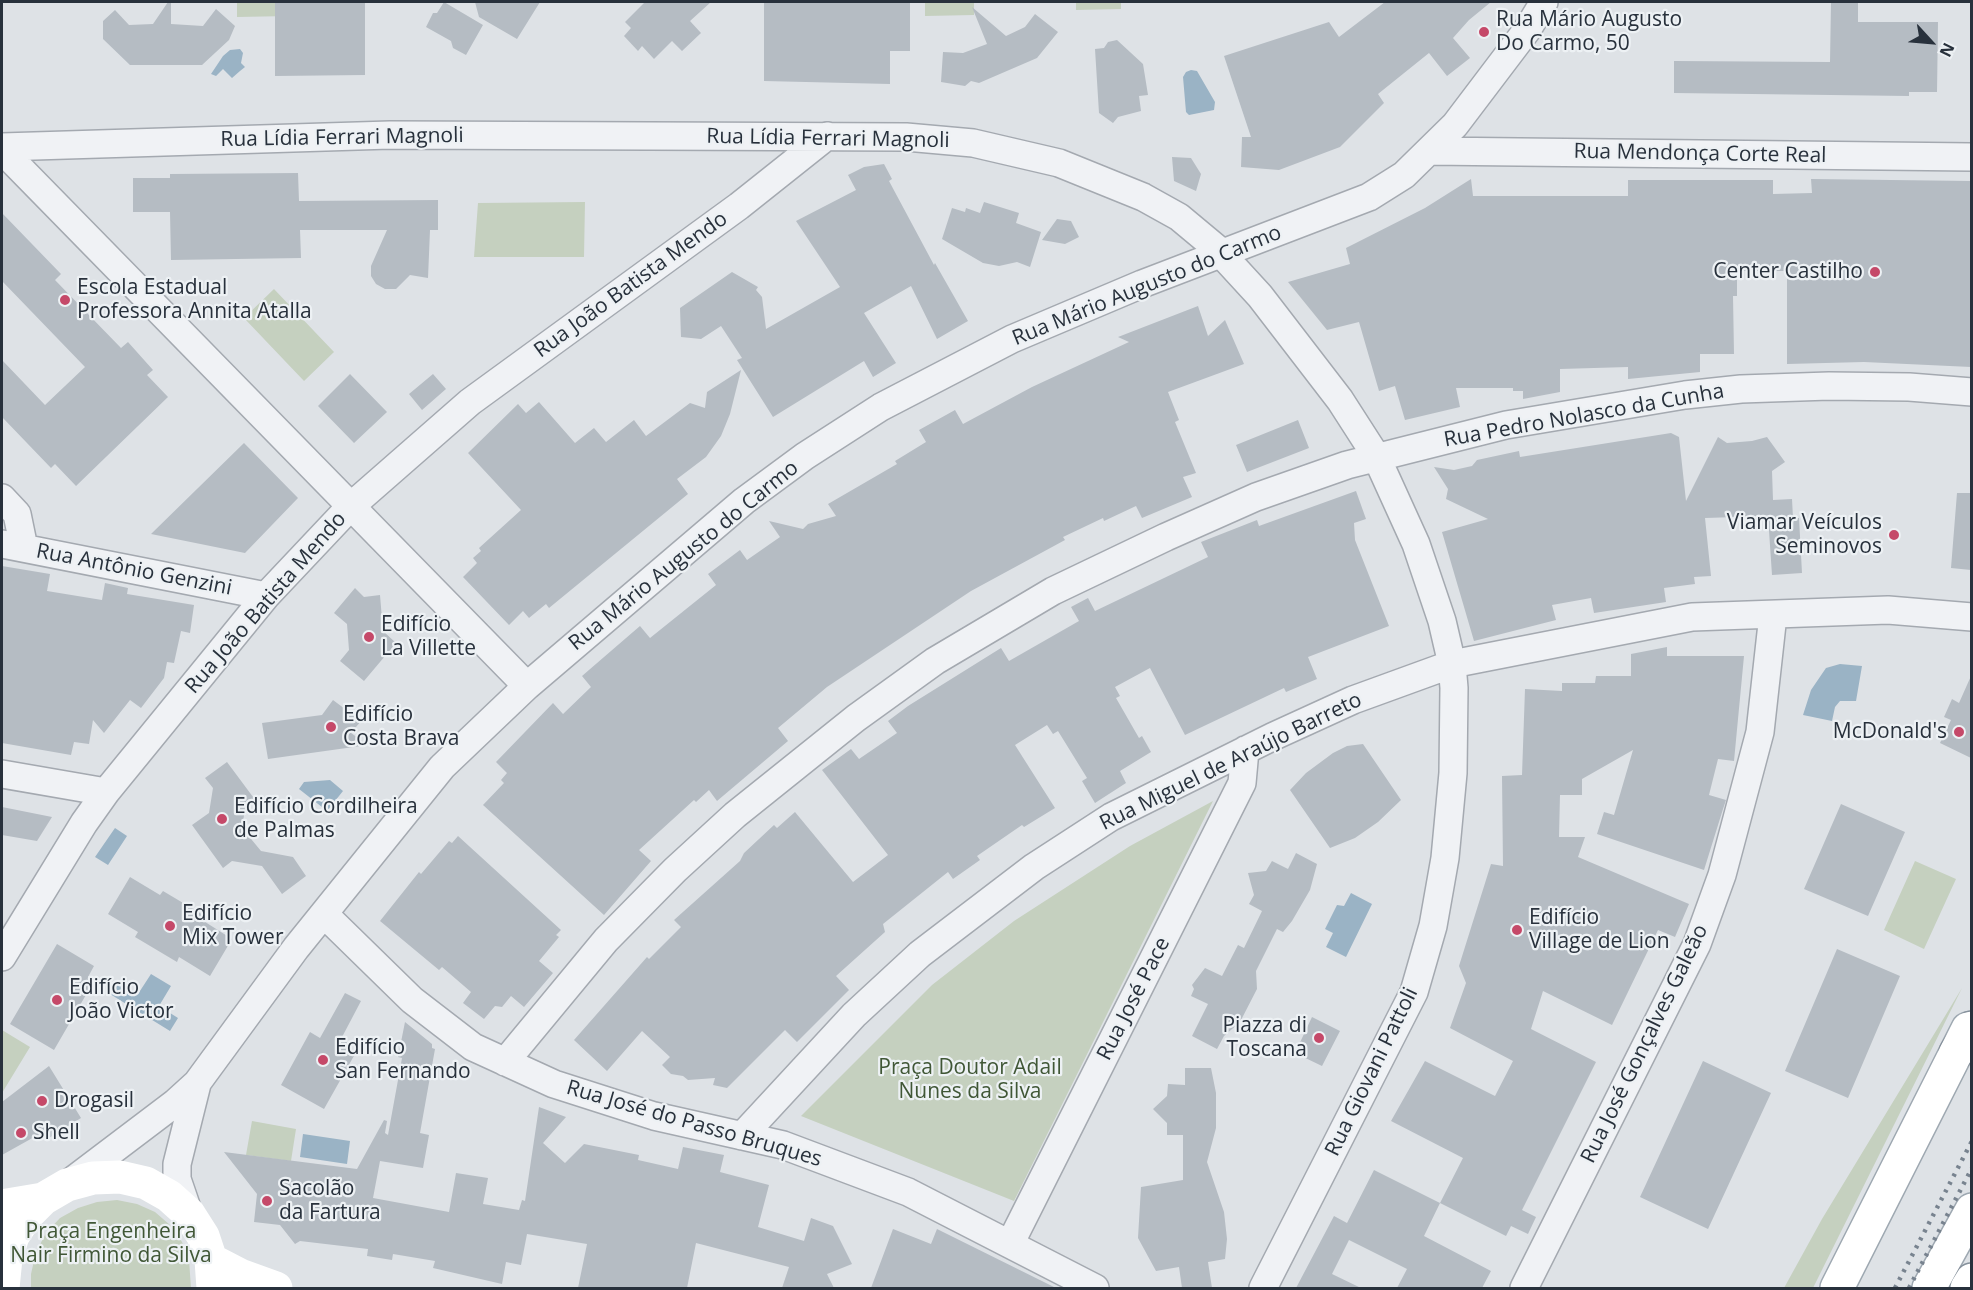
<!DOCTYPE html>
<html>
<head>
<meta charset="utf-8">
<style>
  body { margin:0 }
  #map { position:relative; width:1973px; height:1290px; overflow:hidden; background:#dee2e6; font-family:"Open Sans",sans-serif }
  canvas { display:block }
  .frame { position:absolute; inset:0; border:3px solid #28313c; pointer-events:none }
  .north { position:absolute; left:1901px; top:12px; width:60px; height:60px; -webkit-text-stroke:4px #edf1f4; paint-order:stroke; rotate:116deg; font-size:16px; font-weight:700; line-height:24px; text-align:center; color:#28313c }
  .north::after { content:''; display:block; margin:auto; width:21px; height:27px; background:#28313c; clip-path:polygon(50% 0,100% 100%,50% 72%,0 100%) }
</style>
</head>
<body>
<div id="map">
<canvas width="1973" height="1290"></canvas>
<div class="frame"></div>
<div class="north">N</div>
</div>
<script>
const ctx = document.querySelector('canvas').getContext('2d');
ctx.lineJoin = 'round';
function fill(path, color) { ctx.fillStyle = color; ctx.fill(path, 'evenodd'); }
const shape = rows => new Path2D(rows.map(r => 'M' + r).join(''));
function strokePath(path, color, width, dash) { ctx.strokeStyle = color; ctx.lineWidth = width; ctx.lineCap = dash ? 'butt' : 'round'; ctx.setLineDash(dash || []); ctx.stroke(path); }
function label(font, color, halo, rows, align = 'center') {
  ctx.font = font + ' "Open Sans",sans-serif'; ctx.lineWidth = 4.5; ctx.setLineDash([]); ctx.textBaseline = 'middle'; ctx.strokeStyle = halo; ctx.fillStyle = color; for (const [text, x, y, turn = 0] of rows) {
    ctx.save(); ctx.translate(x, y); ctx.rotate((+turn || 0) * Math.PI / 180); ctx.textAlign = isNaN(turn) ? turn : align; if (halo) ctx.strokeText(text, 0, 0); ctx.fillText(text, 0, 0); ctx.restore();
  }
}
const green = shape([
  [237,2,342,2,342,15,237,17],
  [925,2,974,2,974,15,925,16],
  [1076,2,1121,2,1121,9,1076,10],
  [585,202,584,257,474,257,478,203],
  [274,289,334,352,304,381,244,318],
  [1213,801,1014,1201,801,1116,932,985,1014,921,1130,846],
  [1915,861,1956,879,1924,949,1884,930],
  [1962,988,1813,1288,1784,1288,1822,1219],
  [2,1030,30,1047,2,1093],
  [252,1121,296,1129,291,1161,246,1155],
  [117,1200,137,1204,155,1212,170,1225,182,1242,189,1260,191,1288,31,1288,31,1274,36,1252,46,1233,60,1218,78,1208,97,1202]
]);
const water = shape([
  [240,49,243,53,241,63,245,67,240,71,232,78,223,69,216,76,211,74,223,56,230,50],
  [1191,70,1197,71,1215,102,1214,110,1189,115,1186,112,1183,77,1186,72],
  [1840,664,1862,666,1856,701,1840,701,1835,707,1832,721,1803,715,1811,690,1826,668],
  [330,780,343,791,327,811,299,789,304,782],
  [115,828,127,836,108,865,95,857],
  [1351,893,1372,904,1346,957,1326,947,1333,933,1325,929,1337,905,1344,906],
  [151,974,171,986,159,1006,178,1018,170,1031,110,994,117,981,138,994],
  [303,1134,350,1141,347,1164,300,1157]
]);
const building = shape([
  [168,2,171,2,171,24,203,26,216,9,235,26,229,40,202,65,130,65,103,39,103,21,115,10,129,25,153,24],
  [275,2,365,2,365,75,275,76],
  [444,2,483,25,466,55,453,48,451,41,426,27,433,13,437,13],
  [475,2,540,2,517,39,479,17],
  [645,2,711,2,690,21,701,33,682,51,672,41,654,59,642,46,638,51,624,36,631,28,625,22],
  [764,2,910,2,910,51,890,51,890,84,764,81],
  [1385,2,1491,2,1469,20,1453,38,1470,58,1447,76,1429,53,1378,94,1384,103,1340,147,1279,170,1241,167,1242,137,1251,137,1224,56,1329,22,1339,37],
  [1831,2,1858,2,1858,22,1938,22,1937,92,1909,92,1909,96,1674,93,1674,61,1830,62],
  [972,7,1006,36,1025,27,1035,14,1058,32,1037,58,979,83,971,81,965,86,941,82,943,52,963,53,987,44],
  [1117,40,1143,64,1148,95,1139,96,1141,111,1118,117,1113,123,1099,113,1095,49,1104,48,1108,42],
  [1172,157,1191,158,1201,174,1196,191,1174,181],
  [884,164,892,179,889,181,934,265,935,263,968,321,937,339,911,286,864,313,896,363,873,377,864,361,773,417,737,360,742,358,721,326,701,339,681,337,680,308,732,272,758,287,756,290,762,297,766,329,840,287,796,221,856,190,848,175,864,167],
  [298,173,299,201,438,200,438,230,430,230,428,278,410,275,396,289,385,289,376,284,371,276,371,266,387,230,300,230,301,258,171,260,170,212,133,212,133,178,170,178,170,174],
  [1471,179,1473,196,1628,196,1628,180,1773,180,1773,194,1812,193,1811,179,1971,181,1971,367,1864,362,1787,364,1787,271,1737,271,1737,296,1733,296,1734,354,1700,354,1700,372,1628,379,1628,367,1560,369,1560,392,1523,399,1523,391,1513,391,1513,388,1456,388,1460,407,1405,420,1395,386,1379,391,1359,322,1327,330,1288,282,1350,264,1346,248,1425,208],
  [984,202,1019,213,1016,223,1041,232,1030,267,1017,262,999,266,983,263,942,239,952,208,965,212,966,208,980,213],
  [2,213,61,274,55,280,121,348,128,342,153,370,147,375,168,397,76,486,55,464,51,468,2,417,2,360,45,405,85,367,2,281],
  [1057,219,1071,221,1079,237,1065,244,1042,240],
  [1198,306,1208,336,1225,320,1244,364,1168,392,1179,420,1175,422,1196,473,1183,477,1192,497,1142,518,1136,506,1104,521,1103,518,1063,537,1065,540,971,591,827,687,778,728,788,741,717,801,709,790,696,802,694,800,639,850,651,861,604,915,483,805,504,783,501,780,507,773,496,762,553,703,563,714,591,687,582,676,633,632,640,626,650,638,716,585,708,574,740,550,747,560,780,537,769,521,803,529,808,524,836,516,828,504,897,464,895,461,926,442,919,430,955,410,963,424,1032,387,1129,342,1118,337],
  [741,370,730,414,721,436,706,457,677,479,688,494,549,608,546,604,529,618,523,611,509,625,463,577,477,563,473,558,481,551,479,548,521,510,468,453,518,404,526,413,539,402,575,443,594,428,606,442,634,420,646,436,690,403,705,408,707,392],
  [350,374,387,412,354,443,318,406],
  [433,374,446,389,422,410,409,394],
  [1298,420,1309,448,1247,472,1236,445],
  [1671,433,1679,437,1686,501,1718,437,1727,443,1752,441,1767,437,1785,462,1772,471,1773,500,1792,499,1793,518,1799,518,1802,573,1772,575,1768,516,1705,518,1711,576,1694,577,1695,584,1664,588,1666,602,1594,613,1591,598,1552,605,1556,620,1474,641,1442,532,1488,519,1446,499,1448,489,1434,467,1454,470,1472,466,1477,460,1519,451,1520,457],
  [244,443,298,498,245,553,151,534],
  [1356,491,1366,519,1354,523,1355,540,1389,626,1308,657,1317,679,1286,692,1284,688,1185,735,1150,668,1115,687,1120,696,1116,698,1139,738,1142,736,1151,752,1120,771,1126,783,1095,803,1082,781,1087,778,1058,731,1053,734,1047,725,1015,745,1055,808,1024,827,1022,825,977,856,980,860,953,879,948,872,883,924,885,932,836,976,849,990,797,1042,785,1030,727,1088,713,1085,715,1078,688,1080,683,1076,671,1074,662,1065,670,1057,642,1031,607,1071,574,1040,647,957,649,959,681,927,674,920,740,861,744,853,774,825,777,828,795,812,853,882,888,855,822,770,851,749,859,759,897,733,888,721,908,706,1001,648,1009,661,1079,621,1071,607,1088,598,1095,611,1208,557,1201,542,1257,520,1259,526],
  [1957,493,1971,493,1971,570,1951,568],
  [2,566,50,574,47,591,102,600,105,583,128,588,127,594,194,605,190,633,181,631,174,663,167,662,164,678,141,708,130,700,104,733,93,720,89,744,74,742,71,755,2,743],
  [355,588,364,597,380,595,383,631,396,643,364,681,340,661,349,650,347,624,334,613],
  [1667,647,1667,656,1744,656,1734,761,1718,759,1709,795,1726,800,1723,809,1704,870,1597,834,1604,812,1614,815,1633,750,1582,779,1582,795,1560,795,1559,837,1585,837,1578,857,1689,904,1675,937,1658,930,1612,1025,1543,991,1531,1029,1596,1062,1522,1210,1536,1217,1528,1234,1511,1226,1506,1236,1440,1203,1463,1158,1391,1121,1425,1061,1495,1096,1513,1061,1450,1028,1466,983,1459,966,1491,864,1503,866,1502,776,1522,775,1525,689,1562,691,1562,683,1595,683,1596,676,1631,676,1631,654],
  [1971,676,1971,758,1940,743,1951,720,1944,717,1952,699,1959,703],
  [333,700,361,721,351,733,368,745,268,759,262,723,322,715],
  [1363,744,1401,800,1378,822,1355,838,1330,848,1290,790,1306,773,1333,753,1347,746],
  [227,762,256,801,245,809,242,828,261,851,293,857,306,876,282,894,262,866,232,861,223,868,192,825,209,813,213,788,205,778],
  [1841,804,1905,832,1868,916,1804,889],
  [2,807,52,817,37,841,2,835],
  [458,836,561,930,556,935,559,937,539,961,553,973,524,1007,511,996,502,1007,495,1006,484,1019,463,1003,471,992,442,967,439,970,380,921,419,872,421,874,449,841,452,843],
  [1296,853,1317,864,1310,890,1292,921,1283,932,1277,929,1256,971,1257,989,1240,1022,1224,1036,1217,1049,1192,1036,1208,1004,1191,996,1194,989,1192,985,1205,968,1222,976,1238,945,1244,948,1262,911,1249,904,1254,895,1248,873,1266,871,1272,861,1288,869],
  [130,877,160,895,163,891,205,916,202,920,232,939,210,976,179,957,177,962,135,937,138,932,108,914],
  [57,944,94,966,88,977,94,981,54,1050,10,1024],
  [1837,949,1900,976,1848,1098,1785,1071],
  [345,993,361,1001,341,1039,351,1045,348,1050,355,1054,324,1109,281,1085,310,1032,320,1038],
  [1312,1017,1340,1031,1322,1066,1295,1053],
  [405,1022,432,1044,432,1048,435,1049,420,1133,429,1135,423,1168,380,1161,373,1198,449,1212,456,1173,488,1178,483,1204,519,1210,522,1200,525,1201,539,1107,566,1117,543,1143,565,1163,584,1144,639,1155,638,1160,678,1169,683,1147,724,1155,720,1172,769,1185,758,1227,804,1241,811,1218,833,1226,852,1264,827,1274,834,1288,782,1288,789,1267,696,1243,687,1288,578,1288,587,1244,527,1234,521,1265,506,1262,502,1284,433,1268,435,1261,393,1254,392,1260,367,1256,368,1249,300,1241,295,1244,280,1225,254,1222,257,1194,224,1152,357,1169,384,1120,387,1121,385,1133,388,1135,402,1058,398,1057],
  [1703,1061,1771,1093,1708,1229,1640,1197],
  [49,1066,81,1118,49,1138,45,1131,2,1155,2,1102],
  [1185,1068,1211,1068,1216,1093,1216,1128,1207,1162,1224,1212,1227,1239,1225,1259,1208,1262,1212,1288,1182,1288,1179,1267,1156,1271,1138,1238,1141,1187,1183,1180,1183,1135,1167,1135,1167,1123,1153,1109,1167,1096,1168,1084,1185,1085],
  [1374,1170,1440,1203,1424,1236,1491,1271,1482,1288,1397,1288,1407,1269,1349,1240,1332,1274,1361,1288,1296,1288,1334,1216,1347,1223],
  [893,1229,931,1244,937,1229,1056,1288,871,1288]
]);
const minor = shape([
  [2,147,390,135,906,137,973,143,1059,163,1143,197,1179,217,1215,247,1260,296,1340,400,1376,456,1416,544,1442,621,1452,664,1454,688,1453,773,1445,858,1433,926,1414,992,1263,1288],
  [2,150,527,686],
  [1429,151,1972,157],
  [2,498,17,514,24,548],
  [2,544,266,596],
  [2,774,106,792],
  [324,914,412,1000,473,1047,554,1084,654,1116,783,1145,908,1192,1095,1288],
  [2,957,84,823,106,792,266,596,350,507,470,402,739,206,827,136],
  [505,1062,606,940,675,870,735,815,856,718,935,661,1053,591,1166,537,1256,497,1347,465,1506,425,1685,395,1741,389,1829,386,1909,387,1972,392],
  [742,1136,854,1015,920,954,1034,867,1111,817,1272,737,1353,700,1452,664,1692,617,1888,610,1972,617],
  [68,1184,175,1103,197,1083,296,948,442,767,527,686,744,501,805,456,881,407,1012,339,1142,284,1369,197,1404,175,1455,125,1527,30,1544,2],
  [189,1214,177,1179,177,1164,197,1084],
  [1010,1244,1242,783,1245,750],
  [1524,1288,1697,944,1722,875,1760,732,1773,615]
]);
const secondary = shape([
  [2,1206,43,1199],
  [211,1260,240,1275,276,1288],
  [3,1288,6,1258,13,1236,26,1216,43,1199,67,1185,93,1178,120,1177,146,1183,169,1196,189,1214,203,1236,211,1260,213,1288]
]);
const primary = shape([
  [1837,1288,1968,1029],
  [1929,1288,1972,1210]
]);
const trunk = shape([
  [1956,1053,1972,1028],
  [1967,1288,1972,1280]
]);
const rail = shape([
  [1895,1288,1972,1141],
  [1909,1288,1972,1168]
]);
const markers = [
  [1484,32,6,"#c54969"],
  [1875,272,6,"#c54969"],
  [65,300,6,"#c54969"],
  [1894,535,6,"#c54969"],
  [369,637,6,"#c54969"],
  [331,727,6,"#c54969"],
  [1959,732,6,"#c54969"],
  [222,819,6,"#c54969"],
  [170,926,6,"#c54969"],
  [1517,930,6,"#c54969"],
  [57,1000,6,"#c54969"],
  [1319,1038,6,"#c54969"],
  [323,1060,6,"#c54969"],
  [42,1101,6,"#c54969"],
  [21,1133,6,"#c54969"],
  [267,1201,6,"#c54969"]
];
const poiNames = [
  ["Rua Mário Augusto",1496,20],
  ["Do Carmo, 50",1496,44],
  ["Center Castilho",1863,272,"right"],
  ["Escola Estadual",77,288],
  ["Professora Annita Atalla",77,312],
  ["Viamar Veículos",1882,523,"right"],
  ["Seminovos",1882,547,"right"],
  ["Edifício",381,625],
  ["La Villette",381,649],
  ["Edifício",343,715],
  ["Costa Brava",343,739],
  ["McDonald's",1947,732,"right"],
  ["Edifício Cordilheira",234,807],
  ["de Palmas",234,831],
  ["Edifício",182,914],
  ["Mix Tower",182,938],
  ["Edifício",1529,918],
  ["Village de Lion",1529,942],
  ["Edifício",69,988],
  ["João Victor",69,1012],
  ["Piazza di",1307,1026,"right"],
  ["Toscana",1307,1050,"right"],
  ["Edifício",335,1048],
  ["San Fernando",335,1072],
  ["Drogasil",54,1101],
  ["Shell",33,1133],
  ["Sacolão",279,1189],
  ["da Fartura",279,1213]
];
const streetNames = [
  ["Rua Lídia Ferrari Magnoli",342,138,-1],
  ["Rua Lídia Ferrari Magnoli",828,139,1],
  ["Rua Mendonça Corte Real",1700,154,1],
  ["Rua João Batista Mendo",631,285,-36],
  ["Rua Mário Augusto do Carmo",1147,286,-22],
  ["Rua Pedro Nolasco da Cunha",1584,416,-10],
  ["Rua Mário Augusto do Carmo",684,556,-39],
  ["Rua Antônio Genzini",134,570,11],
  ["Rua João Batista Mendo",266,603,-49],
  ["Rua Miguel de Araújo Barreto",1231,762,-26],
  ["Rua José Pace",1134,999,-63],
  ["Rua José Gonçalves Galeão",1645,1044,-64],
  ["Rua Giovani Pattoli",1372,1072,-64],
  ["Rua José do Passo Bruques",694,1124,16]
];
const parkNames = [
  ["Praça Doutor Adail",970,1068],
  ["Nunes da Silva",970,1092],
  ["Praça Engenheira",111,1232],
  ["Nair Firmino da Silva",111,1256]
];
fill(green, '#c5d0bf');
fill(water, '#9ab3c5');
fill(building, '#b5bcc3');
strokePath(minor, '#a4a9b0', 30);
strokePath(primary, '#9ea8b1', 36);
strokePath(trunk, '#86919c', 36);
strokePath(minor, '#f0f2f5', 27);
strokePath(secondary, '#fff', 33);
strokePath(primary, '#fff', 33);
strokePath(trunk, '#fff', 33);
strokePath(rail, '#78838f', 4.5, [3, 6]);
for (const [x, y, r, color] of markers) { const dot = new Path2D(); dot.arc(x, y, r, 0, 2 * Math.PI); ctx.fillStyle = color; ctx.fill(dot); strokePath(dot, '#edf1f4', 2); }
label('21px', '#28313c', '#edf1f4', poiNames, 'left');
label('21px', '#28313c', '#edf1f4', streetNames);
label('21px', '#405736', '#edf1f4', parkNames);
</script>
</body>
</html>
